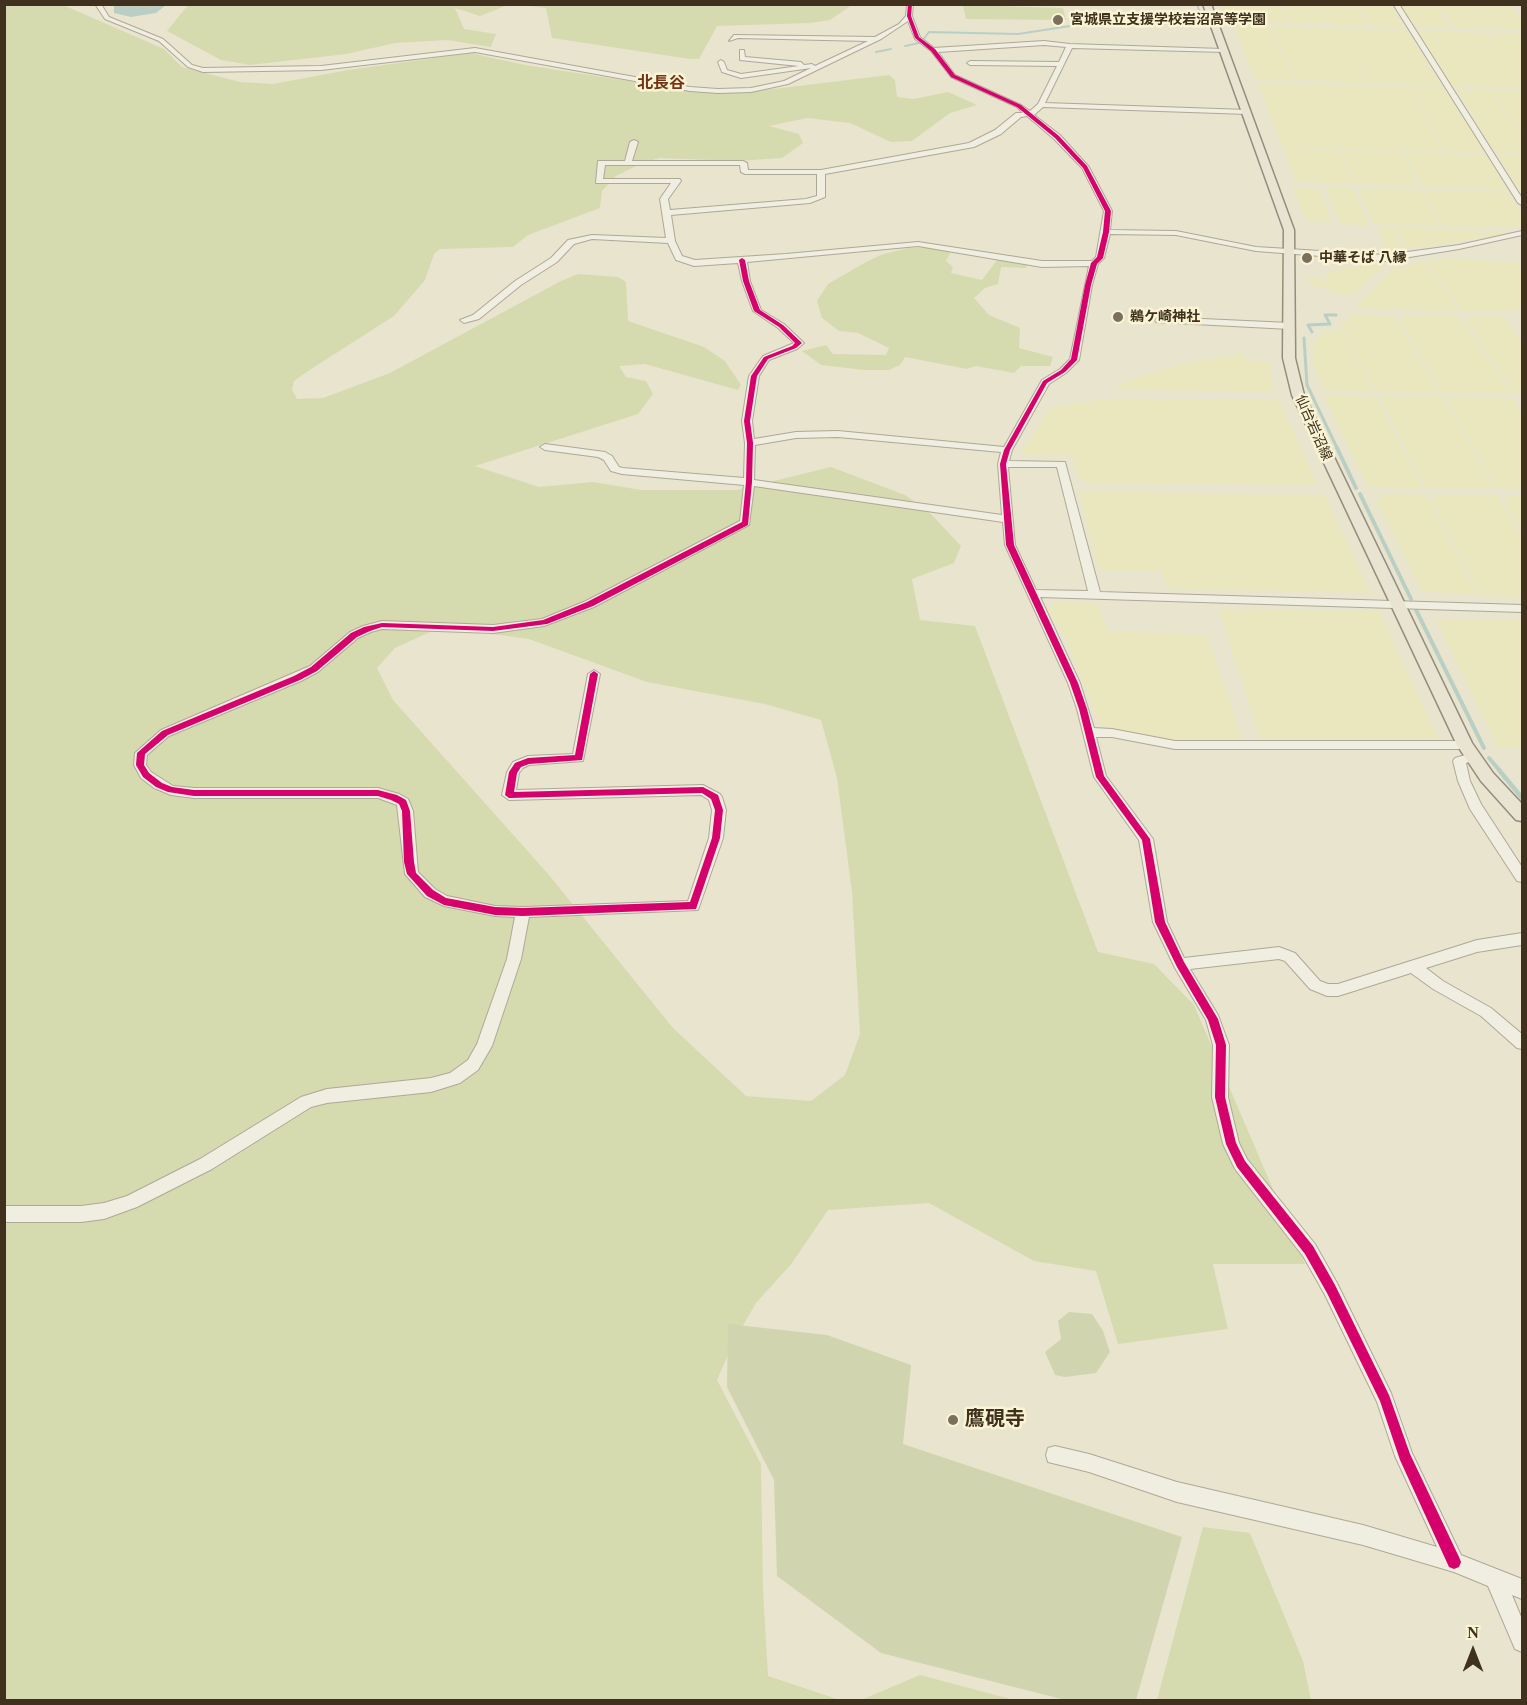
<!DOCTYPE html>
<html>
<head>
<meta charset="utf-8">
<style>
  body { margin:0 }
  #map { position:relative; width:1527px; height:1705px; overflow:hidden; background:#e9e4ce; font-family:"Times New Roman",serif }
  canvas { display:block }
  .frame { position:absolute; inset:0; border:6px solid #3f311d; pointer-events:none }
  .north { position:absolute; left:1443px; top:1621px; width:60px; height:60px; -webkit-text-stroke:4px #faf3d4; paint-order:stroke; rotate:0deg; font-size:16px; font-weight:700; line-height:24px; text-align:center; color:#3f311d }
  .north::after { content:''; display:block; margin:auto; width:21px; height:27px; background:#3f311d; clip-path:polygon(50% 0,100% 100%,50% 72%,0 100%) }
</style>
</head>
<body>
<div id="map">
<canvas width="1527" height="1705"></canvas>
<div class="frame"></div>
<div class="north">N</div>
</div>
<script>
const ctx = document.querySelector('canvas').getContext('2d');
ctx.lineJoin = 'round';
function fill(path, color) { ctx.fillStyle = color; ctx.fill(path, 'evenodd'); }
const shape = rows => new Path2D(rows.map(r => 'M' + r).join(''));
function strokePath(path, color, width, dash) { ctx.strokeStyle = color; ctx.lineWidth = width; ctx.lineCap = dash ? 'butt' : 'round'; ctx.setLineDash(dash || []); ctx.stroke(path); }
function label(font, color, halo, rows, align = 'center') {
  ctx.font = font + ' "Times New Roman","Noto Sans JP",serif'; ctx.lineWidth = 5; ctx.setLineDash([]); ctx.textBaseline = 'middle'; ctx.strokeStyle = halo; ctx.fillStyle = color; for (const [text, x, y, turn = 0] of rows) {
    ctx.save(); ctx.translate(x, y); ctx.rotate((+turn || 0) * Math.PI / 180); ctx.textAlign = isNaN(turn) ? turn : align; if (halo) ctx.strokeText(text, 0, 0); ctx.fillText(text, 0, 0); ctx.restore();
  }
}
const farmland = shape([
  [1220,5,1280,5,1289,23,1250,22,1247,14,1249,22,1225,21],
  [1282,5,1318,5,1329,24,1291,23],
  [1320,5,1356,5,1368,26,1331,25],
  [1358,5,1391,5,1405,27,1370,26],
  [1401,5,1436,5,1452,28,1415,27],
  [1439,5,1474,5,1492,29,1455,28],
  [1475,5,1510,5,1522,20,1522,30,1493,29],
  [1233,25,1271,26,1295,81,1255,80],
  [1272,26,1305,27,1309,34,1307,28,1407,30,1442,86,1370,83,1350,47,1369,84,1296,80],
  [1417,31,1451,32,1456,39,1452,32,1485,33,1517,76,1487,33,1520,34,1522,38,1522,88,1452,86],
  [1257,82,1297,84,1310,113,1298,84,1371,86,1385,112,1372,86,1408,87,1444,151,1367,149,1360,135,1366,149,1282,146],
  [1409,87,1444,88,1486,153,1446,151],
  [1456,89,1489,90,1522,138,1522,154,1496,153],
  [1491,90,1522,91,1522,136],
  [1284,148,1340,150,1355,184,1295,181],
  [1342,150,1403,152,1419,186,1356,184],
  [1405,152,1486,155,1508,190,1422,187],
  [1498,155,1522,156,1522,195],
  [1325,186,1353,188,1369,226,1340,224],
  [1293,188,1319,189,1332,222,1306,221],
  [1357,188,1421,190,1441,226,1374,224],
  [1423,190,1509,193,1522,214,1522,227,1443,227],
  [1377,227,1393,227,1404,252,1390,255],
  [1397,227,1505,232,1507,234,1407,249],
  [1453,258,1519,263,1522,268,1522,311,1460,311,1427,260],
  [1425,260,1458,311,1354,308,1394,268,1406,267],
  [1361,264,1385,266,1351,297,1309,284,1310,277,1325,280,1329,271,1362,266],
  [1352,315,1395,316,1439,393,1376,392,1340,323,1345,323],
  [1404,315,1456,316,1462,318,1511,394,1442,393,1399,318,1405,318],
  [1468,316,1504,316,1522,343,1522,394,1514,394,1465,318,1469,318],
  [1323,330,1342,330,1374,392,1323,391,1314,362,1313,340,1319,341,1320,337,1324,336],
  [1242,353,1249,361,1269,362,1274,392,1113,390,1129,380,1181,364],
  [1324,396,1376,397,1424,489,1368,488],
  [1379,396,1442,397,1495,489,1426,488],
  [1445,397,1513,398,1522,412,1522,490,1497,488],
  [1100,400,1279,400,1318,485,1089,483,1079,479,1072,456,1021,455,1050,408],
  [1079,491,1325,495,1370,593,1168,589,1162,571,1099,570],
  [1379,494,1426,494,1478,595,1422,592,1376,500,1382,500],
  [1435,495,1497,495,1501,499,1522,538,1522,598,1481,596,1431,499,1437,499],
  [1507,496,1522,496,1522,533,1503,498,1508,498],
  [1057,602,1097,603,1108,631,1207,635,1242,739,1173,740,1102,728,1063,633,1046,610],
  [1219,609,1379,611,1438,738,1260,738],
  [1436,620,1522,620,1522,747,1498,747]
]);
const green = shape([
  [5,5,63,5,164,49,182,67,240,82,273,84,348,70,470,53,525,65,706,93,740,93,889,75,895,80,897,97,914,99,948,92,977,105,950,113,912,141,891,142,850,123,807,118,769,126,799,134,803,143,782,158,737,161,659,158,640,164,616,176,602,191,600,208,528,235,513,247,440,249,434,254,425,280,394,316,308,371,294,381,292,390,297,399,323,398,390,373,561,281,578,274,618,277,626,282,628,321,704,347,725,361,741,385,738,390,645,364,619,366,626,377,646,381,653,394,638,414,475,466,539,487,593,482,641,490,737,490,831,467,905,495,930,513,961,546,954,563,912,579,920,620,975,626,1098,952,1154,964,1194,1005,1305,1264,1213,1264,1228,1329,1118,1344,1096,1271,1034,1261,929,1203,828,1210,792,1263,756,1303,735,1339,717,1380,761,1464,763,1590,768,1676,840,1700,5,1700],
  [441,627,529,639,647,682,765,704,821,720,837,778,852,892,860,1034,845,1075,811,1101,746,1096,673,1028,549,875,393,700,377,668,395,648],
  [188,5,188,4,508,5,480,16,455,8,464,29,496,34,491,47,447,40,395,43,346,54,250,65,221,60,167,31],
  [523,5,850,4,852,5,830,20,810,23,717,26,699,59,690,59,552,38,546,8],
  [963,5,1063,8,1066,20,966,19],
  [909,248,933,248,951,251,946,261,953,267,951,273,982,280,997,260,1027,265,1026,268,1001,267,998,284,985,288,974,298,989,315,1020,328,1019,348,1053,357,1050,366,1021,366,1014,373,976,366,967,369,905,357,900,365,889,370,865,370,821,365,802,351,826,345,833,354,886,355,889,348,858,333,839,331,822,318,817,301,828,284,866,262,883,254],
  [1203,1527,1250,1533,1303,1661,1311,1700,1157,1700],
  [920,1675,1014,1700,861,1700]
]);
const cemetery = shape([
  [1069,1312,1092,1314,1103,1331,1110,1352,1096,1373,1065,1377,1055,1375,1045,1352,1061,1339,1058,1321],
  [728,1324,827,1335,911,1365,903,1444,1182,1537,1136,1700,1065,1700,881,1653,777,1576,774,1480,727,1387]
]);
const water = shape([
  [114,5,114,4,166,5,156,13,131,17,114,13]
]);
const streamFar3 = shape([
  [923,40,929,32,1018,34,1083,24,1203,23,1197,4],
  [905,46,919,43],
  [876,52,891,49]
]);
const streamFar2 = shape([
  [1312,332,1308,325,1330,324,1325,315,1336,315],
  [1304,338,1307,385,1338,450]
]);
const streamFar1 = shape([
  [1337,448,1356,488],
  [1360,494,1411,599],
  [1416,610,1484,748],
  [1489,758,1500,771]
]);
const stream = shape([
  [1499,770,1522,798]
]);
const minor = shape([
  [95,4,101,4,109,17,163,39,192,65,203,68,321,66,475,48,690,87,718,89,751,88,784,81,811,68,741,78,722,72,718,62,721,60,724,62,727,70,741,74,799,66,740,60,740,50,744,50,745,57,801,62,804,65,812,64,815,66,868,41,738,38,729,41,734,35,875,37,899,24,906,16,907,4,913,4,912,16,920,37,934,48,1044,41,1070,44,1223,49,1225,52,1072,48,1045,103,1247,110,1251,112,1247,114,1043,107,1034,115,1060,135,1089,167,1112,211,1110,230,1176,231,1256,247,1385,255,1459,245,1522,231,1522,235,1459,249,1385,261,1256,251,1176,235,1110,234,1104,258,1098,264,1092,285,1079,360,1066,373,1049,384,1012,450,1009,461,1065,462,1100,592,1522,605,1522,612,1040,597,1080,683,1094,728,1112,729,1175,741,1465,741,1471,745,1465,749,1175,749,1112,737,1096,737,1106,776,1153,839,1167,922,1184,958,1279,947,1295,953,1320,981,1328,984,1338,984,1477,940,1522,933,1522,945,1477,952,1426,968,1443,981,1491,1008,1522,1034,1522,1049,1517,1048,1481,1016,1433,989,1411,973,1338,996,1327,996,1310,989,1285,961,1279,959,1190,969,1218,1015,1229,1045,1228,1097,1239,1143,1247,1159,1315,1244,1337,1283,1391,1393,1412,1453,1461,1555,1522,1579,1522,1599,1512,1595,1522,1619,1522,1652,1515,1649,1488,1586,1454,1572,1363,1545,1177,1502,1089,1472,1048,1462,1046,1455,1048,1448,1055,1446,1089,1454,1177,1482,1363,1525,1437,1547,1395,1456,1377,1402,1325,1295,1303,1256,1235,1169,1223,1144,1212,1097,1213,1045,1206,1020,1175,968,1153,922,1139,840,1094,777,1077,709,1068,683,1005,545,1003,522,754,486,749,525,594,607,544,626,493,633,382,629,371,632,358,638,318,672,301,681,169,736,147,755,146,765,151,772,173,786,194,788,378,788,399,794,408,799,413,811,418,872,435,889,447,896,495,906,523,907,688,901,709,838,712,810,709,800,701,795,509,800,502,795,507,772,513,762,528,756,573,754,588,674,594,670,600,674,583,761,529,765,523,768,519,773,516,790,703,785,720,794,722,797,726,810,723,838,698,910,529,917,521,959,492,1046,478,1070,460,1083,431,1092,327,1103,311,1107,212,1169,137,1207,104,1219,81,1222,4,1222,4,1206,81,1206,104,1203,127,1196,200,1159,301,1097,327,1089,431,1078,450,1073,468,1060,477,1044,507,959,515,917,495,916,444,906,425,897,405,874,397,805,378,798,194,798,171,795,154,788,141,778,134,765,135,753,161,730,310,666,350,632,363,626,382,621,493,625,542,619,586,601,740,521,744,485,622,474,611,471,604,460,598,457,545,450,540,447,545,444,605,452,612,456,619,467,623,468,744,478,745,443,742,421,749,376,763,356,794,343,778,328,753,311,742,281,738,263,694,266,676,260,668,243,592,239,574,244,557,262,521,285,479,319,464,323,460,320,473,315,515,281,551,258,568,240,592,235,666,238,660,199,671,183,596,183,598,161,625,161,630,142,634,140,638,142,632,161,743,161,747,163,748,170,821,170,969,143,995,130,1016,113,1023,113,1017,107,951,77,931,51,915,39,908,21,881,39,788,84,751,92,718,93,690,91,475,52,321,70,203,72,188,67,159,41,105,19,95,4],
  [1044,45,1066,47,1059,62,970,61,967,63,970,65,1057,66,1038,104,1030,111,1021,105,955,75,938,52,1044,45],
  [1027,116,1054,139,1082,168,1104,211,1096,257,1092,261,1042,261,918,242,786,254,695,260,682,256,675,241,671,215,810,203,825,197,825,174,974,147,1001,134,1021,117,1027,116],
  [605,165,740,165,741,172,745,174,817,174,817,196,806,199,670,210,668,199,681,181,680,179,603,179,605,165],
  [918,246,1042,267,1089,266,1070,359,1060,369,1042,380,1004,447,838,431,796,432,754,439,752,421,759,376,769,360,797,349,804,343,784,324,761,310,750,281,747,262,918,246],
  [838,437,1001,452,998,464,1002,515,754,480,755,445,796,438,838,437],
  [1008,467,1057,467,1088,591,1036,590,1015,545,1008,467],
  [1393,4,1399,4,1522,198,1522,205,1518,203,1393,4],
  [1159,317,1290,323,1294,326,1290,329,1156,322,1155,320,1159,317],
  [1472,753,1478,757,1476,760,1466,763,1470,781,1481,804,1522,867,1522,882,1517,881,1470,809,1458,781,1453,761,1455,758,1472,753]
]);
const major = shape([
  [1203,4,1211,4,1294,230,1295,358,1304,395,1472,743,1493,773,1522,804,1522,821,1516,820,1481,781,1457,745,1292,395,1283,358,1284,230,1203,4]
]);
const cycleway = shape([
  [908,4,912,4,911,16,919,37,935,49,955,75,1021,105,1059,136,1087,166,1111,211,1109,232,1103,258,1097,264,1091,285,1077,360,1065,372,1047,383,1010,450,1006,464,1014,545,1078,683,1087,709,1104,776,1150,839,1165,922,1184,962,1218,1019,1226,1045,1225,1097,1236,1143,1245,1161,1313,1246,1335,1285,1389,1395,1410,1454,1459,1557,1461,1562,1459,1567,1454,1569,1449,1567,1400,1460,1380,1401,1327,1293,1305,1254,1237,1167,1226,1144,1215,1097,1216,1045,1208,1020,1177,967,1155,922,1142,840,1096,777,1079,709,1070,683,1006,545,1000,464,1004,450,1043,381,1061,370,1071,359,1085,285,1091,263,1097,257,1103,232,1105,211,1083,168,1055,138,1017,107,951,77,931,51,915,38,907,16,908,4],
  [742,258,745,260,749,281,760,310,783,325,802,343,796,348,768,359,757,376,750,421,753,443,752,482,748,525,593,606,547,624,493,631,382,627,370,631,357,637,317,671,300,680,168,735,145,754,144,765,149,773,162,783,172,787,194,790,378,790,397,795,406,800,410,811,414,862,416,873,433,890,446,898,495,907,523,908,690,902,712,838,715,810,711,799,702,793,509,798,505,795,509,772,515,763,528,758,575,755,590,674,594,671,598,674,582,760,529,764,521,767,517,773,514,792,703,787,718,795,723,810,720,838,696,909,523,916,495,915,444,905,427,896,407,874,404,862,402,811,399,804,391,800,378,796,194,796,168,792,156,787,143,777,136,765,137,753,162,731,294,676,311,667,351,633,364,627,382,623,493,627,543,620,587,602,742,522,746,482,747,443,744,421,751,376,764,357,792,346,795,343,779,327,754,311,743,281,739,260,742,258]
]);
const markers = [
  [1058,20,6,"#7a705b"],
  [1307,258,6,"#7a705b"],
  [1118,317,6,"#7a705b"],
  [953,1420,6,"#7a705b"]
];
const farPoinames = [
  ["宮城県立支援学校岩沼高等学園",1070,20],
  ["中華そば 八縁",1319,258],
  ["鵜ケ崎神社",1130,317]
];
const farStreetnames = [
  ["仙台岩沼線",1313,428,66]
];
const farQuarternames = [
  ["北長谷",661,84]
];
const nearPoinames = [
  ["鷹硯寺",965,1420]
];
fill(farmland, '#eae6bd');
fill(green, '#d5dbaf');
fill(cemetery, '#d0d5af');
fill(water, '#bacfc4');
strokePath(streamFar3, '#bacfc4', 2);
strokePath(streamFar2, '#bacfc4', 3);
strokePath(streamFar1, '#bacfc4', 4);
strokePath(stream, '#bacfc4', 4.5);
strokePath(minor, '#aea897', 2);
strokePath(major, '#938d7e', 3);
fill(minor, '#f0ede1');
fill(major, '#e8e4d1');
fill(cycleway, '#d6006c');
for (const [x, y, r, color] of markers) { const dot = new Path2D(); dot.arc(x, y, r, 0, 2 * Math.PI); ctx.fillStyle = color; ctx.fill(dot); strokePath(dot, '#faf3d4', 2); }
label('bold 14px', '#3f311d', '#faf3d4', farPoinames, 'left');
label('14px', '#3f311d', '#faf3d4', farStreetnames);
label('bold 16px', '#713416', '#faf3d4', farQuarternames);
label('bold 20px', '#3f311d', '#faf3d4', nearPoinames, 'left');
</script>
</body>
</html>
